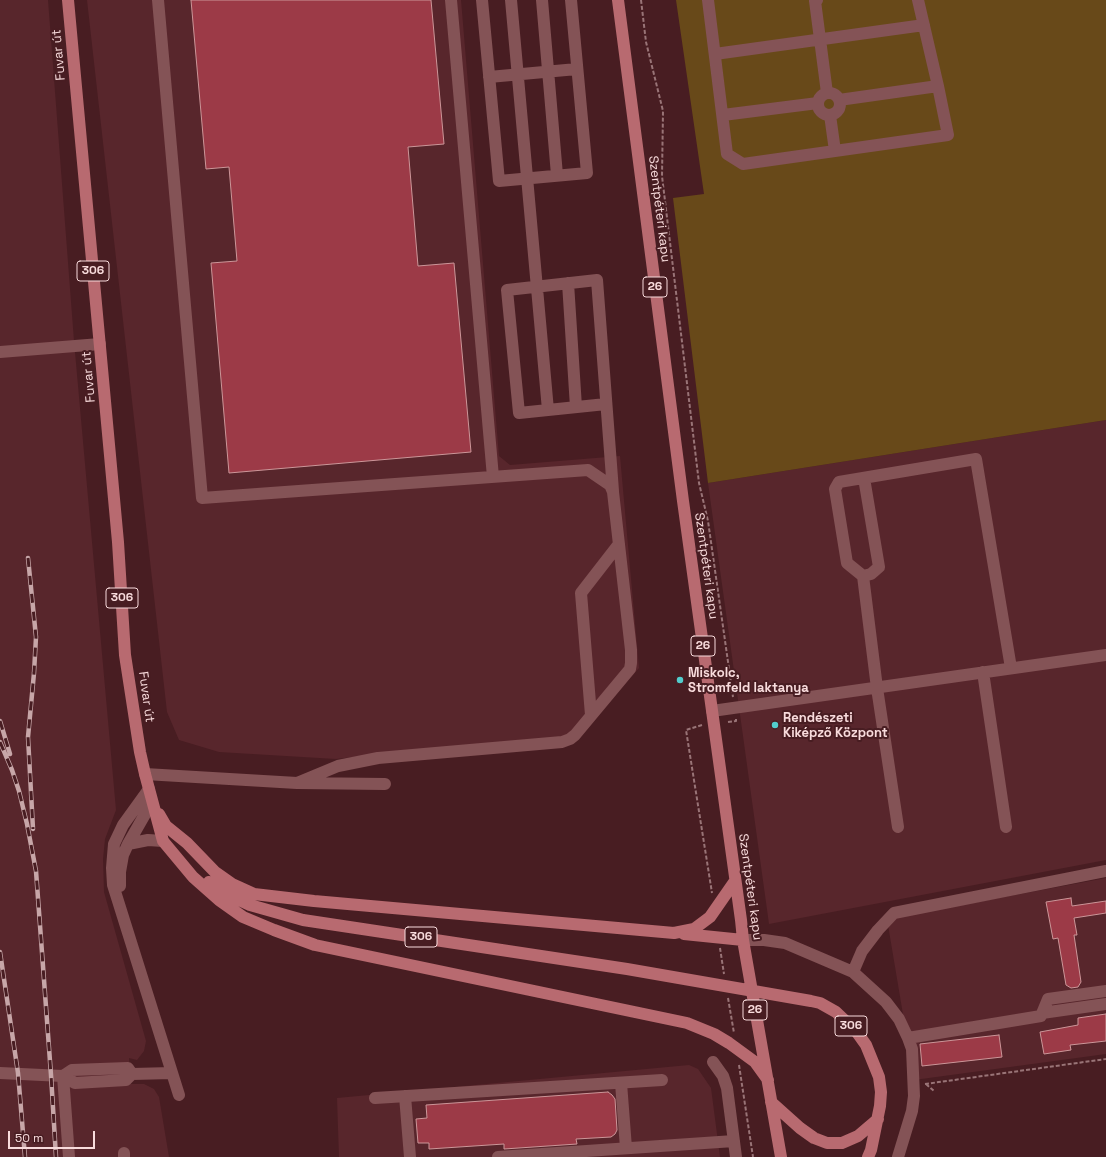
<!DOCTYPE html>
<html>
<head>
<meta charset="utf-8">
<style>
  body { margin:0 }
  #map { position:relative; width:1106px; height:1157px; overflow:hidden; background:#481d22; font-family:"Space Grotesk",sans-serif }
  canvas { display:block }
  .scale { position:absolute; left:8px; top:1131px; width:87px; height:18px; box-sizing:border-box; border:2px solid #f8dbdc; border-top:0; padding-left:5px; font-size:12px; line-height:14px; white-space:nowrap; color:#f8dbdc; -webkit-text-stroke:3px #481d22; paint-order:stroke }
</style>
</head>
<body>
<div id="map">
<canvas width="1106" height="1157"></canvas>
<div class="scale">50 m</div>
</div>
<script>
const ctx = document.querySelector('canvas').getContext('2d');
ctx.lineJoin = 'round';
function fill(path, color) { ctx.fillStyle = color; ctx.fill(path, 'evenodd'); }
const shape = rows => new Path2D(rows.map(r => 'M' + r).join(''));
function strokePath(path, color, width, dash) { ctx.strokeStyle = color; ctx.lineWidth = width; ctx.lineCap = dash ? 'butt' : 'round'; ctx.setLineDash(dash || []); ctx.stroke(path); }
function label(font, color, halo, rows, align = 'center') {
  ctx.font = font + ' "Space Grotesk",sans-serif'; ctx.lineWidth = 4; ctx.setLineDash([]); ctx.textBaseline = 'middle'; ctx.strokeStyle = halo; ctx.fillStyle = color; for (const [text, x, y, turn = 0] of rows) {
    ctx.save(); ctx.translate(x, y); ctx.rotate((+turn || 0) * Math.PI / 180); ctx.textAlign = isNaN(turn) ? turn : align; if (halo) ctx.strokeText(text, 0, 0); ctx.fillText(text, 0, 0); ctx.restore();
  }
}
const built = shape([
  [0,0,48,0,74,341,116,810,105,839,103,859,104,892,146,1041,144,1051,137,1060,129,1058,131,1084,144,1084,154,1089,159,1097,169,1157,0,1157],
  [87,0,461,0,499,456,510,465,620,456,639,668,571,745,371,755,336,759,219,752,179,740,167,712],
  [1106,420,1106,860,769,924,708,483],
  [1106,878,1106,1054,914,1080,887,919],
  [689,1065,698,1069,711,1088,720,1157,339,1157,337,1098]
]);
const green = shape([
  [676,0,1106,0,1106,420,708,483,673,198,704,194]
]);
const building = shape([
  [191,0,431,0,444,144,408,147,418,266,454,263,471,452,229,473,211,263,237,261,229,167,206,169,191,0],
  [1071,898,1072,906,1106,901,1106,913,1074,918,1077,935,1074,935,1081,982,1078,987,1071,988,1066,985,1058,938,1053,939,1046,902,1071,898],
  [1106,1014,1106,1041,1070,1045,1071,1050,1044,1054,1040,1032,1078,1025,1078,1018,1106,1014],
  [999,1035,1002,1057,922,1066,920,1044,999,1035],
  [608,1092,612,1095,615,1099,617,1130,615,1134,611,1137,576,1139,577,1144,504,1149,504,1144,429,1149,429,1143,418,1143,416,1119,427,1118,426,1105,608,1092]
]);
const path = shape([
  [641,0,646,42,663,111,662,176,699,483,708,521,733,697],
  [728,722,736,721,736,719],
  [702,725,686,730,712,893],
  [720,948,724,974],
  [728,998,734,1033],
  [739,1065,753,1157],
  [925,1084,1106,1059],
  [926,1084,934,1091]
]);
const minor = shape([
  [158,0,202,498,588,470,610,485,613,492,631,650,631,663,630,669,575,735,570,739,562,742,378,758,338,766,297,783],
  [451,0,493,477],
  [482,0,499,181,587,173,571,0],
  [511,0,548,410],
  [542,0,557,175],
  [708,0,727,154,743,164,948,135,938,86],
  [817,0,815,1,827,93],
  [715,54,924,25],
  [489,77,577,69],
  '818 104a11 11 0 1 1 22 0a11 11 0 1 1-22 0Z',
  [839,100,938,86,918,0],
  [723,115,818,103],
  [830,115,835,151],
  [568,283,576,407],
  [0,352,100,344],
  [606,404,519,413,507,290,597,280,613,491],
  [864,478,879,567,871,574,863,576,847,563,835,489,839,482,976,459,1011,668],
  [863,576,877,688,898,827],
  [983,672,1006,827],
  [712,711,1106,655],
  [591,715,581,593,619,544],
  [145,774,297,783,385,784],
  [149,789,123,825,114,844,112,868,113,885,179,1095],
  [128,844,148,840,163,841],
  [120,886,120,872,123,855,128,844,152,802],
  [743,940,764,940,785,943,853,972,886,1002,899,1019,908,1038,912,1049,914,1096,912,1111,898,1157],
  [853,972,862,951,878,930,894,913,1106,871],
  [1042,1013,1106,1004],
  [908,1038,1041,1016,1048,999,1106,991],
  [713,1062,723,1076,727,1088,736,1157],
  [0,1073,63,1076,75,1083,126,1080,132,1074,172,1073],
  [63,1076,69,1157],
  [63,1076,72,1070,128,1068,132,1074],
  [621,1083,626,1148],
  [405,1096,410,1157],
  [375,1098,662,1080],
  [124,1153,124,1157],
  [498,1157,734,1141]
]);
const major = shape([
  [68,0,118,542,125,655,140,752,145,774,163,841,193,877,219,900,243,917,274,930,315,945,687,1023,714,1034,729,1043,755,1062,768,1080],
  [618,0,683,501,741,920,743,940,781,1157],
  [159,814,166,826,187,843,215,872,232,884,254,894,314,901,674,933,694,929,710,917,735,881],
  [209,882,222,891,235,898,250,905,303,920,627,969,811,1001,820,1003,836,1012,856,1031,866,1045,879,1077,881,1092,880,1106,871,1150,868,1157],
  [684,934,743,940],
  [771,1102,800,1128,814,1138,827,1143,842,1143,858,1136,878,1119]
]);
const rail = shape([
  [28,558,36,637,34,673,28,737,33,829],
  [0,721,10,754],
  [0,742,12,770,19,791,27,824,36,871,51,1075,56,1157],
  [0,952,18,1073,25,1157]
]);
const markers = [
  [680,680,4,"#52cdcd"],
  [775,725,4,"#52cdcd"]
];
const shields = [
  [93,271,32],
  [655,287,24],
  [122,598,32],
  [703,646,24],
  [421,937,32],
  [755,1010,24],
  [851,1026,32]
];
const shieldNames = [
  ["306",93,271],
  ["26",655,287],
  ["306",122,598],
  ["26",703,646],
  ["306",421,937],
  ["26",755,1010],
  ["306",851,1026]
];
const streetNames = [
  ["Fuvar út",59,55,-95],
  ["Szentpéteri kapu",659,209,83],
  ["Fuvar út",89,377,-95],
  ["Szentpéteri kapu",706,566,82],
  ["Fuvar út",146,697,82],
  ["Szentpéteri kapu",750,887,82]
];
const poiNames = [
  ["Miskolc,",688,673],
  ["Stromfeld laktanya",688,688],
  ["Rendészeti",783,718],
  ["Kiképző Központ",783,733]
];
fill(built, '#58262c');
fill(green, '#684919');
fill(building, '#9c3a47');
strokePath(building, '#cc9699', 1);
strokePath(path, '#997477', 2, [4, 2]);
strokePath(minor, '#845356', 12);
strokePath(major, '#b86a70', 12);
strokePath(rail, '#c7a6a8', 4.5);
strokePath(rail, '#481d22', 3, [9]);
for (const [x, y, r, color] of markers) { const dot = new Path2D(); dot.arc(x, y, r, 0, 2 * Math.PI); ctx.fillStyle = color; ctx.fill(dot); strokePath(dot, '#481d22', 1.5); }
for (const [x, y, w] of shields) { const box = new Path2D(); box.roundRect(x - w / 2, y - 10, w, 20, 3); ctx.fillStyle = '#481d22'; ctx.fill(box); strokePath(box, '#f8dbdc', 1); }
label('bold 12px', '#f8dbdc', null, shieldNames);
label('13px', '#f8dbdc', '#481d22', streetNames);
label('bold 13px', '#f8dbdc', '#481d22', poiNames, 'left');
</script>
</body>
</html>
